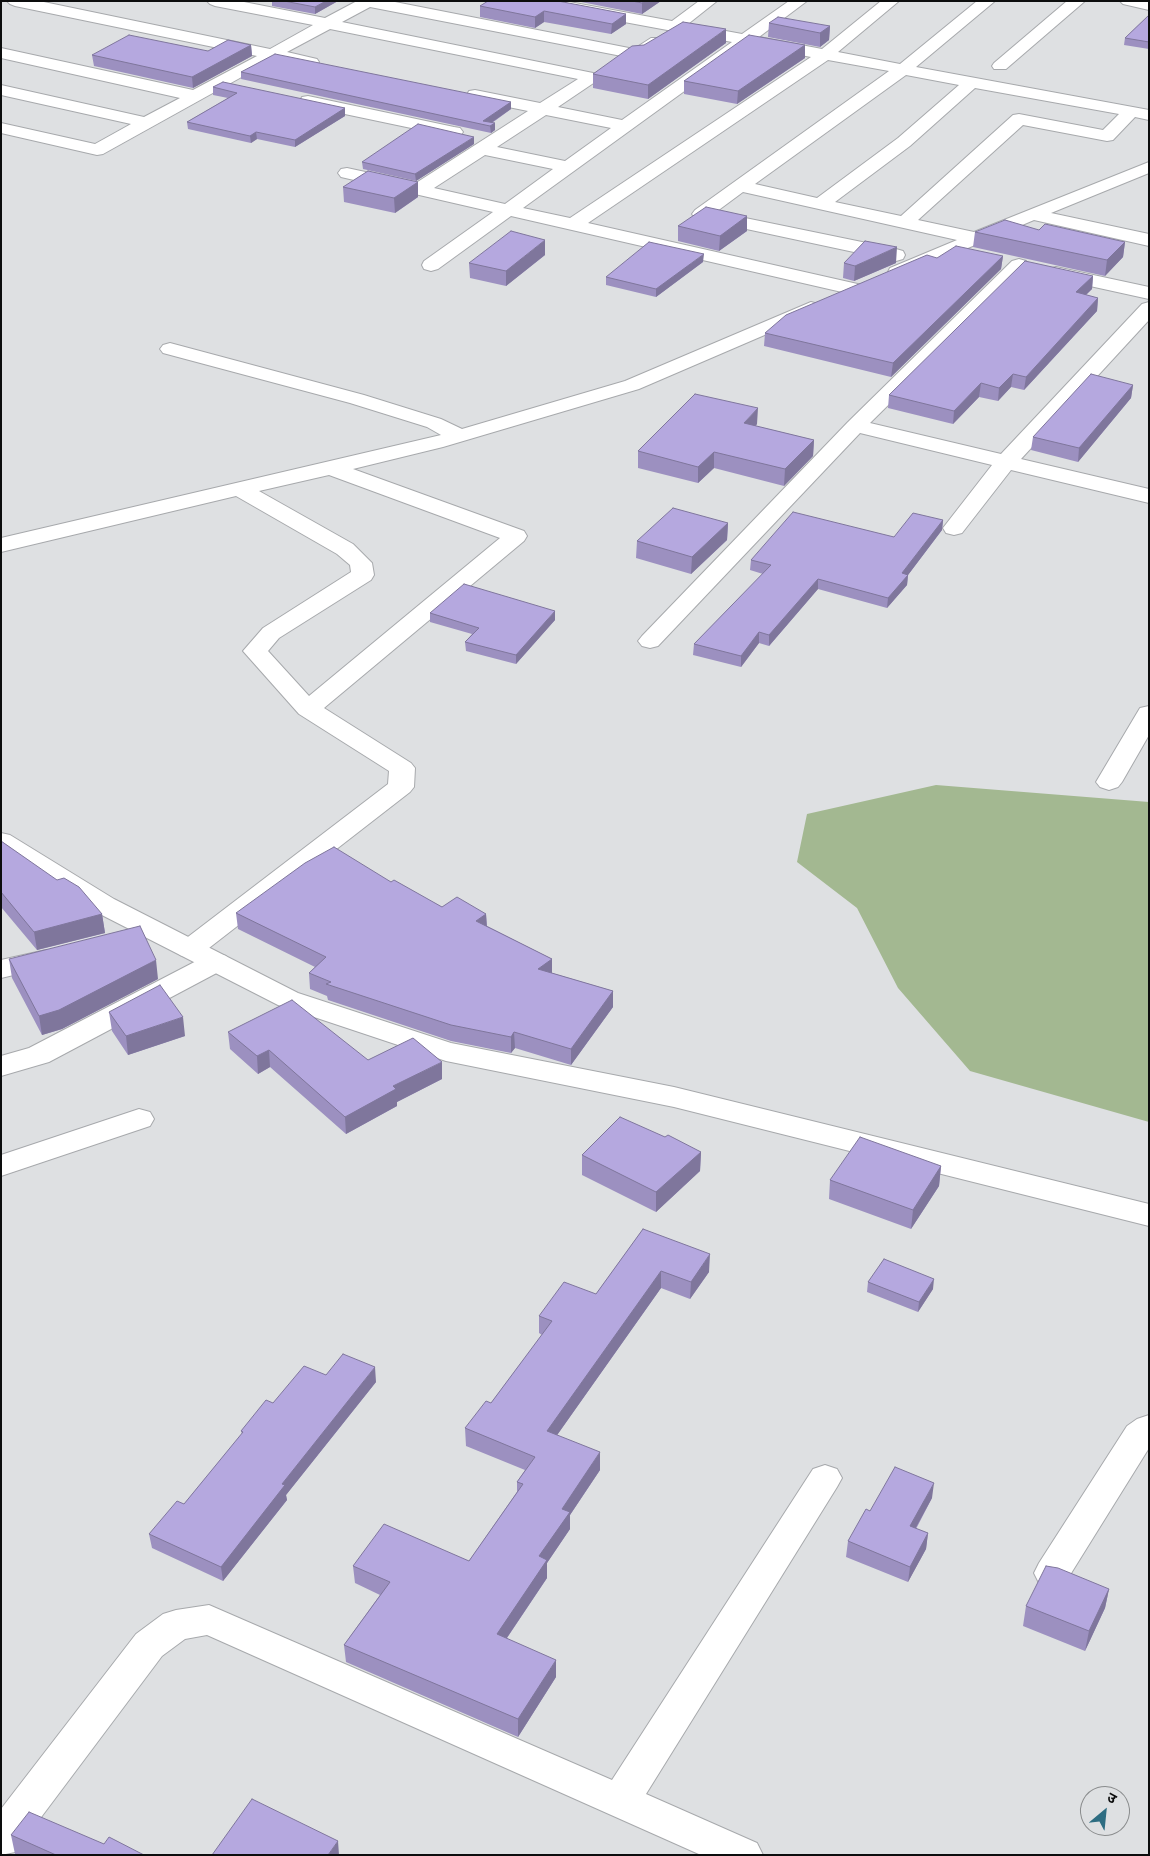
<!DOCTYPE html>
<html>
<head>
<meta charset="utf-8">
<style>
  body { margin:0 }
  #map { position:relative; width:1150px; height:1856px; overflow:hidden; background:#dee0e2; font-family:Signika,"Noto Sans Devanagari",sans-serif }
  canvas { display:block }
  .frame { position:absolute; inset:0; border:2px solid #0c0d0d; pointer-events:none }
  .north { position:absolute; left:1080px; top:1786px; width:50px; height:50px; box-sizing:border-box; background:#dee0e2; border:1px solid #8a8c8d; border-radius:50%; rotate:28deg; font-size:14px; font-weight:700; line-height:20px; text-align:center; color:#0c0d0d }
  .north::after { content:''; display:block; margin:auto; width:18px; height:22px; background:#2e6d82; clip-path:polygon(50% 0,100% 100%,50% 72%,0 100%) }
</style>
</head>
<body>
<div id="map">
<canvas width="1150" height="1856"></canvas>
<div class="frame"></div>
<div class="north">उ</div>
</div>
<script>
const ctx = document.querySelector('canvas').getContext('2d');
ctx.lineJoin = 'round';
function fill(path, color) { ctx.fillStyle = color; ctx.fill(path, 'evenodd'); }
const shape = rows => new Path2D(rows.map(r => 'M' + r).join(''));
function strokePath(path, color, width, dash) { ctx.strokeStyle = color; ctx.lineWidth = width; ctx.lineCap = dash ? 'butt' : 'round'; ctx.setLineDash(dash || []); ctx.stroke(path); }
const green = shape([
  [936,785,1149,802,1149,1122,970,1071,898,988,857,908,797,862,807,814]
]);
const street = shape([
  [7,1,39,1,270,49,313,25,215,6,210,4,207,1,239,1,325,18,357,1,390,1,634,49,651,38,663,38,665,41,663,44,643,57,637,59,370,7,342,22,598,74,600,77,598,80,558,107,622,120,732,42,538,6,533,4,530,1,564,1,672,21,699,1,717,1,688,24,742,34,789,1,807,1,759,37,822,49,881,1,899,1,838,52,900,64,977,1,995,1,916,67,1149,110,1149,120,1135,117,1113,140,1107,141,1023,125,918,220,974,232,1149,162,1149,173,1051,213,1149,234,1149,246,1034,220,897,278,890,276,888,272,890,268,957,240,743,192,716,212,896,249,903,251,905,255,903,259,896,261,695,218,692,214,695,210,889,71,828,60,588,223,862,285,865,289,862,293,855,295,511,216,438,269,431,271,424,269,422,265,424,261,493,212,341,177,338,173,341,169,347,168,416,183,528,111,469,99,467,95,469,91,475,90,540,103,578,79,330,29,287,52,317,59,319,62,317,65,311,67,274,59,103,154,97,155,1,133,1,123,95,144,131,124,1,95,1,85,144,117,180,98,1,58,1,48,193,90,257,56,15,6,10,4,7,1],
  [748,45,811,57,570,218,523,208,748,45],
  [906,75,959,85,898,138,817,198,755,184,906,75],
  [975,88,1119,114,1103,130,1019,114,1013,115,901,216,835,202,910,146,975,88],
  [546,115,611,128,565,161,497,147,546,115],
  [485,155,553,169,505,204,434,188,485,155],
  [1067,1,1085,1,1006,69,994,69,992,66,994,63,1067,1],
  [1120,1,1149,1,1149,10,1123,4,1120,1],
  [308,96,454,127,460,128,463,132,460,136,454,137,302,105,300,101,302,97,308,96],
  [1019,259,1026,261,1028,265,1026,269,870,423,1001,454,1142,304,1149,302,1149,320,1021,459,1149,489,1149,503,1011,470,962,533,954,535,946,533,943,528,992,465,860,433,658,646,650,648,642,646,638,641,642,636,848,422,1012,261,1019,259],
  [1056,267,1149,287,1149,299,1049,277,1046,273,1049,269,1056,267],
  [811,302,818,304,821,308,818,312,639,389,443,447,353,469,524,531,527,536,524,541,324,708,411,763,415,768,414,787,410,792,200,955,190,958,180,955,176,949,180,943,388,784,389,771,299,714,243,651,263,628,351,572,350,565,337,554,236,496,1,552,1,538,441,435,427,427,350,403,163,353,160,349,163,345,170,343,364,395,441,419,462,429,625,381,811,302],
  [329,475,500,538,309,696,268,651,279,638,371,580,374,575,372,563,353,544,259,491,329,475],
  [1149,706,1149,735,1122,782,1118,787,1109,790,1100,787,1096,782,1137,713,1140,708,1149,706],
  [46,950,56,953,60,959,56,965,1,978,1,960,46,950],
  [216,953,226,956,230,962,226,968,49,1062,1,1076,1,1056,29,1048,206,956,216,953],
  [139,1109,150,1112,154,1119,150,1126,1,1176,1,1155,139,1109],
  [1149,1415,1149,1448,1065,1583,1052,1587,1039,1583,1034,1573,1039,1563,1127,1426,1137,1419,1149,1415],
  [825,1465,837,1469,842,1478,837,1487,646,1794,757,1843,763,1855,701,1855,207,1635,185,1639,162,1656,15,1852,1,1855,1,1809,136,1634,163,1614,176,1610,209,1605,612,1780,813,1469,825,1465]
]);
const secondary = shape([
  [1,833,10,835,114,899,298,993,451,1043,674,1087,1149,1204,1149,1226,674,1107,446,1061,278,1005,94,911,1,853,1,833]
]);
const wall = shape([
  [272,1,338,1,315,14,272,6],
  [576,1,661,1,642,14],
  [480,6,626,14,626,24,611,34,544,22,535,28,480,17],
  [1149,15,1149,49,1124,45,1125,38],
  [769,23,830,26,829,40,820,47,768,37],
  [726,43,648,99,593,88,593,74,644,45],
  [251,45,252,56,193,88,94,66,92,55,208,51],
  [805,45,805,58,737,104,684,94,684,81],
  [241,72,511,102,511,109,492,123,495,123,495,130,491,133,241,79],
  [213,87,345,108,345,116,295,147,257,139,251,143,188,129,187,122,228,98,213,95],
  [474,144,416,181,363,169,362,162],
  [418,182,418,197,395,213,344,202,343,187],
  [747,216,747,231,719,251,678,241,678,226],
  [1039,230,1125,242,1123,257,1105,276,973,247,975,232],
  [545,255,506,286,470,278,469,263],
  [1003,256,1001,269,891,377,764,346,765,333],
  [703,262,656,297,606,285,606,277],
  [844,263,896,263,854,281,843,278],
  [1093,276,1092,289,1086,295,1098,298,1097,311,1024,390,1011,387,998,401,979,397,953,424,888,408,889,395],
  [1133,385,1131,398,1078,462,1031,450,1033,437],
  [757,424,756,426,814,440,813,456,784,486,714,468,698,483,638,468,638,451],
  [943,520,942,530,908,575,907,585,887,608,818,589,769,646,759,643,741,667,693,655,694,644,763,574,750,570,751,560,894,537],
  [728,523,727,540,691,574,636,558,637,541],
  [430,613,555,620,516,664,466,651,465,642,472,634,430,622],
  [1,841,102,914,105,933,37,950,1,907],
  [391,882,442,907,486,914,487,926,552,959,552,973,613,991,613,1007,571,1065,515,1048,511,1053,451,1041,328,1000,327,996,310,989,309,973,315,967,238,929,236,913],
  [9,959,158,979,62,1029,42,1035,12,978],
  [109,1012,185,1036,128,1055,112,1031],
  [228,1032,368,1060,442,1079,397,1102,397,1106,346,1134,270,1067,258,1074,230,1049],
  [701,1152,700,1171,656,1212,582,1175,582,1155],
  [941,1166,939,1186,911,1229,829,1199,830,1180],
  [643,1229,709,1272,690,1299,661,1288,557,1435,600,1470,570,1515,570,1529,547,1563,547,1578,507,1638,556,1677,518,1737,346,1662,344,1645,380,1595,355,1583,353,1566,469,1561,517,1492,517,1482,525,1470,466,1446,465,1428,491,1403,542,1335,539,1333,539,1316,596,1294],
  [868,1282,933,1289,918,1312,867,1292],
  [326,1375,376,1382,286,1495,287,1500,223,1581,152,1548,149,1534,184,1504,242,1434,241,1431,273,1403],
  [932,1498,916,1529,928,1533,926,1549,908,1582,846,1557,848,1541,870,1511],
  [1109,1589,1105,1608,1085,1651,1023,1626,1026,1606],
  [11,1835,104,1844,144,1855,17,1855,15,1854]
]);
const shadedWall = shape([
  [326,1,338,1,315,14,315,7],
  [645,1,661,1,642,14,642,3],
  [544,11,544,22,535,28,535,17],
  [626,14,626,24,611,34,612,24],
  [830,26,829,40,820,47,820,33],
  [726,29,726,43,648,99,648,85],
  [251,45,252,56,193,88,192,77],
  [805,45,805,58,737,104,738,91],
  [511,102,511,109,488,125,483,121],
  [345,108,345,116,295,147,295,140],
  [495,123,495,130,491,133,490,126],
  [256,132,257,139,251,143,250,136],
  [474,137,474,144,416,181,415,174],
  [418,182,418,197,395,213,394,198],
  [747,216,747,231,719,251,720,236],
  [545,240,545,255,506,286,506,271],
  [1125,242,1123,257,1105,276,1107,260],
  [897,247,896,263,854,281,855,266],
  [704,254,703,262,656,297,656,289],
  [1003,256,1001,269,891,377,893,363],
  [1093,276,1092,289,1075,305,1076,292],
  [1098,298,1097,311,1024,390,1026,377],
  [1013,374,1011,387,998,401,999,388],
  [981,383,979,397,953,424,954,411],
  [1133,385,1131,398,1078,462,1079,448],
  [758,408,757,424,743,439,744,423],
  [814,440,813,456,784,486,785,469],
  [714,452,714,468,698,483,698,467],
  [943,520,942,530,905,579,908,575,907,585,887,608,888,598,902,573],
  [728,523,727,540,691,574,692,557],
  [818,579,818,589,769,646,769,635],
  [555,611,555,620,516,664,516,655],
  [759,632,759,643,741,667,741,656],
  [102,914,105,933,37,950,34,932],
  [486,914,487,930,476,921],
  [552,959,552,975,538,969],
  [156,960,158,979,62,1029,42,1035,39,1016],
  [613,991,613,1007,571,1065,571,1049],
  [183,1017,185,1036,128,1055,126,1036],
  [514,1032,515,1048,511,1053,511,1037],
  [269,1050,270,1067,258,1074,257,1056],
  [442,1062,442,1079,397,1102,397,1106,346,1134,345,1117,393,1086],
  [701,1152,700,1171,656,1212,656,1192],
  [941,1166,939,1186,911,1229,913,1210],
  [710,1254,709,1272,690,1299,691,1282],
  [661,1271,661,1288,548,1448,547,1431],
  [934,1279,933,1289,918,1312,919,1302],
  [375,1367,376,1382,286,1495,287,1500,223,1581,221,1567,282,1484],
  [600,1452,600,1470,570,1515,570,1529,547,1563,547,1578,498,1651,497,1634,539,1556,562,1509],
  [934,1483,932,1498,908,1542,910,1526],
  [928,1533,926,1549,908,1582,910,1567],
  [1109,1589,1105,1608,1085,1651,1089,1631],
  [556,1660,556,1677,518,1737,518,1719],
  [338,1841,339,1855,328,1855]
]);
const building = shape([
  [284,1,326,1,315,7,284,1],
  [488,1,558,1,626,14,612,24,544,11,535,17,480,6,488,1],
  [632,1,645,1,642,3,632,1],
  [1149,15,1149,42,1125,38,1149,15],
  [778,17,830,26,820,33,769,23,778,17],
  [683,22,726,29,648,85,593,74,632,46,644,45,683,22],
  [129,35,208,51,228,40,251,45,192,77,92,55,129,35],
  [749,35,805,45,738,91,684,81,749,35],
  [275,54,511,102,483,121,495,123,490,126,241,72,275,54],
  [223,82,345,108,295,140,256,132,250,136,187,122,237,93,213,87,223,82],
  [418,124,474,137,415,174,362,162,418,124],
  [368,171,418,182,394,198,343,187,368,171],
  [706,207,747,216,720,236,678,226,706,207],
  [1005,220,1039,230,1045,224,1125,242,1107,260,975,232,1005,220],
  [511,231,545,240,506,271,469,263,511,231],
  [865,241,897,247,855,266,844,263,865,241],
  [649,242,704,254,656,289,606,277,649,242],
  [956,246,1003,256,893,363,765,333,786,315,927,255,937,258,956,246],
  [1025,261,1093,276,1076,292,1098,298,1026,377,1013,374,999,388,981,383,954,411,889,395,1025,261],
  [1091,374,1133,385,1079,448,1033,437,1091,374],
  [695,394,758,408,744,423,814,440,785,469,714,452,698,467,638,451,695,394],
  [673,508,728,523,692,557,637,541,673,508],
  [793,512,894,537,913,513,943,520,902,573,908,575,888,598,818,579,769,635,759,632,741,656,694,644,771,565,751,560,793,512],
  [464,584,555,611,516,655,465,642,479,628,430,613,464,584],
  [1,841,57,880,64,878,79,887,102,914,34,932,1,892,1,841],
  [334,847,391,882,394,880,442,907,457,897,486,914,476,921,552,959,538,969,613,991,571,1049,514,1032,511,1037,451,1025,326,984,331,982,309,973,326,957,236,913,305,863,334,847],
  [140,926,156,960,59,1010,39,1016,9,959,140,926],
  [160,985,183,1017,126,1036,109,1012,160,985],
  [292,1000,368,1060,413,1038,442,1062,393,1086,396,1089,345,1117,269,1050,257,1056,228,1032,292,1000],
  [620,1117,665,1137,668,1135,701,1152,656,1192,582,1155,620,1117],
  [860,1137,941,1166,913,1210,830,1180,860,1137],
  [643,1229,710,1254,691,1282,661,1271,547,1431,600,1452,562,1509,570,1512,539,1556,547,1560,497,1634,556,1660,518,1719,344,1645,390,1582,353,1566,384,1524,469,1561,523,1484,517,1482,535,1457,465,1428,486,1401,491,1403,552,1321,539,1316,564,1282,596,1294,643,1229],
  [884,1259,934,1279,919,1302,868,1282,884,1259],
  [343,1354,375,1367,282,1484,285,1485,221,1567,149,1534,177,1501,184,1504,243,1432,241,1431,266,1400,273,1403,304,1366,326,1375,343,1354],
  [895,1467,934,1483,910,1526,928,1533,910,1567,848,1541,866,1509,870,1511,895,1467],
  [1046,1566,1058,1568,1109,1589,1089,1631,1026,1606,1046,1566],
  [252,1799,338,1841,328,1855,212,1855,252,1799],
  [29,1812,104,1844,109,1837,144,1855,56,1855,11,1835,29,1812]
]);
fill(green, '#a3b891');
strokePath(street, '#a7a9ac', 2);
strokePath(secondary, '#a7a9ac', 2);
fill(street, '#fff');
fill(secondary, '#fff');
fill(wall, '#9c90c0');
fill(shadedWall, '#7f769c');
fill(building, '#b5a8df');
strokePath(building, '#7f769c', 1);
</script>
</body>
</html>
